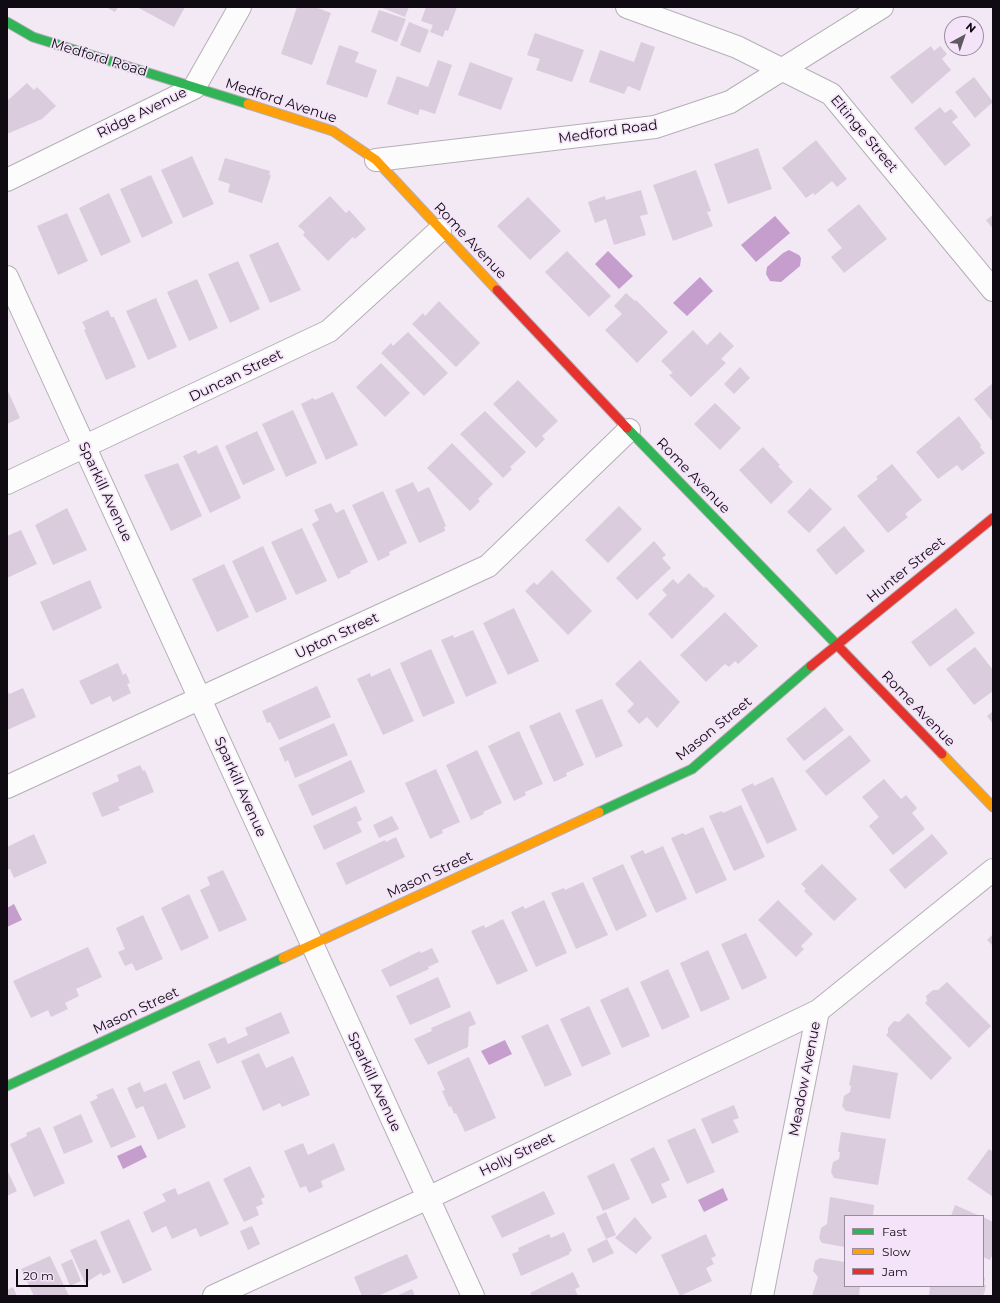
<!DOCTYPE html>
<html>
<head>
<meta charset="utf-8">
<style>
  body { margin:0 }
  #map { position:relative; width:1000px; height:1303px; overflow:hidden; background:#f2e9f4; font-family:Montserrat,sans-serif }
  canvas { display:block }
  .frame { position:absolute; inset:0; border:8px solid #100b12; pointer-events:none }
  .legend { position:absolute; left:844px; top:1215px; width:140px; height:72px; box-sizing:border-box; background:#f5e4f9; border:1px solid #998d9d; margin:0; padding:5px 7px; list-style:none; font-size:12px; color:#100b12 }
  .legend li { display:flex; align-items:center; gap:8px; height:20px }
  .legend b { width:20px; border:1px solid #998d9d }
  .north { position:absolute; left:944px; top:16px; width:40px; height:40px; box-sizing:border-box; background:#f5e4f9; border:1px solid #998d9d; border-radius:50%; rotate:40deg; font-size:11px; font-weight:700; line-height:16px; text-align:center; color:#100b12 }
  .north::after { content:''; display:block; margin:auto; width:14px; height:18px; background:#5f5961; clip-path:polygon(50% 0,100% 100%,50% 72%,0 100%) }
  .scale { position:absolute; left:16px; top:1269px; width:72px; height:18px; box-sizing:border-box; border:2px solid #100b12; border-top:0; padding-left:5px; font-size:12px; line-height:14px; white-space:nowrap; color:#100b12; -webkit-text-stroke:3px #f5e4f9; paint-order:stroke }
</style>
</head>
<body>
<div id="map">
<canvas width="1000" height="1303"></canvas>
<div class="frame"></div>
<ul class="legend">
<li><b style="height:5px;background:#30b455"></b>Fast</li>
<li><b style="height:5px;background:#ff9f0a"></b>Slow</li>
<li><b style="height:5px;background:#e5322d"></b>Jam</li>
</ul>
<div class="north">N</div>
<div class="scale">20 m</div>
</div>
<script>
const ctx = document.querySelector('canvas').getContext('2d');
ctx.lineJoin = 'round';
function fill(path, color) { ctx.fillStyle = color; ctx.fill(path, 'evenodd'); }
const shape = rows => new Path2D(rows.map(r => 'M' + r).join(''));
function strokePath(path, color, width, dash) { ctx.strokeStyle = color; ctx.lineWidth = width; ctx.lineCap = dash ? 'butt' : 'round'; ctx.setLineDash(dash || []); ctx.stroke(path); }
function label(font, color, halo, rows, align = 'center') {
  ctx.font = font + ' Montserrat,sans-serif'; ctx.lineWidth = 3.5; ctx.setLineDash([]); ctx.textBaseline = 'middle'; ctx.strokeStyle = halo; ctx.fillStyle = color; for (const [text, x, y, turn = 0] of rows) {
    ctx.save(); ctx.translate(x, y); ctx.rotate((+turn || 0) * Math.PI / 180); ctx.textAlign = isNaN(turn) ? turn : align; if (halo) ctx.strokeText(text, 0, 0); ctx.fillText(text, 0, 0); ctx.restore();
  }
}
const water = shape([
  [775,216,790,233,756,262,741,245],
  [789,250,799,255,801,258,800,266,781,282,770,281,766,274,767,267,783,253],
  [608,251,633,276,619,289,595,264],
  [700,277,713,291,687,316,673,303],
  [14,904,22,920,7,927,7,908],
  [505,1040,512,1054,489,1065,481,1051],
  [141,1145,147,1157,123,1169,117,1156],
  [723,1188,728,1200,704,1212,698,1200]
]);
const building = shape([
  [106,7,118,7,115,12],
  [137,7,185,7,174,27],
  [297,7,315,7,331,13,312,65,281,54],
  [380,7,409,7,405,17],
  [426,7,457,7,448,31,445,30,443,37,430,32,433,25,421,21],
  [379,10,406,19,397,42,371,32],
  [409,22,429,30,420,53,400,45],
  [535,33,584,50,572,82,536,70,540,59,527,55],
  [641,42,655,47,640,91,628,86,624,94,589,82,600,50,634,62],
  [339,45,359,52,355,62,377,70,367,98,326,84],
  [931,46,934,51,940,46,947,54,942,59,951,70,912,104,890,77],
  [438,60,452,65,435,114,420,109,418,115,387,104,397,76,428,87],
  [470,62,513,78,501,110,458,95],
  [974,77,993,102,975,118,955,92],
  [27,83,34,90,37,87,56,106,42,119,7,134,7,101],
  [940,107,945,113,951,109,958,117,952,122,971,145,945,166,914,128],
  [816,140,847,179,837,187,832,181,815,195,813,193,806,198,782,168],
  [758,148,772,189,728,204,714,164],
  [192,156,214,204,183,218,161,170],
  [225,158,270,171,269,175,271,175,262,203,228,192,230,184,218,180],
  [696,170,711,211,707,212,713,226,673,241,653,185],
  [151,175,173,223,142,238,120,189],
  [641,190,648,214,640,216,646,235,614,245,606,219,595,223,588,202,605,196,606,200],
  [109,193,131,242,101,256,79,208],
  [330,196,346,213,349,210,366,229,355,239,353,237,328,261,303,235,305,232,298,226],
  [528,197,561,231,530,260,497,226],
  [859,204,887,239,844,273,831,257,842,248,827,230],
  [67,213,88,261,58,275,37,226],
  [993,215,993,229,986,220],
  [278,242,301,290,270,303,249,255],
  [567,251,611,296,589,317,545,272],
  [238,261,260,309,230,323,208,274],
  [197,279,218,328,189,341,167,292],
  [626,293,635,301,636,300,668,332,637,363,605,330,622,314,614,306],
  [156,298,177,347,148,360,126,311],
  [439,301,480,343,456,367,412,324,423,313,425,316],
  [108,310,111,317,114,317,136,367,106,380,84,330,86,329,82,322],
  [693,330,707,345,720,332,734,346,721,359,726,363,691,397,669,375,673,373,661,361],
  [408,332,448,373,424,396,381,353,391,343,393,346],
  [381,363,410,393,385,417,356,387],
  [740,367,750,378,734,394,724,384],
  [518,380,558,421,542,436,545,439,536,448,493,404],
  [993,383,993,422,974,399],
  [7,389,20,418,7,424],
  [333,392,358,445,326,460,301,404,313,398,315,400],
  [715,403,741,428,720,450,694,424],
  [293,410,317,463,286,477,262,424],
  [485,411,526,452,510,467,512,469,503,478,460,434],
  [959,416,981,445,980,447,985,453,962,471,957,465,938,479,916,452],
  [257,431,275,470,243,485,225,446],
  [452,443,493,484,478,499,480,501,470,511,427,468],
  [217,445,241,498,210,513,183,456,196,450,198,454],
  [763,447,780,465,778,466,793,482,771,504,739,470],
  [178,463,202,516,171,531,144,475],
  [892,464,922,500,905,514,908,517,888,533,857,496,878,479,876,477],
  [413,482,418,492,429,487,446,526,444,527,445,531,419,543,395,490],
  [810,488,832,509,809,533,787,512],
  [383,491,407,543,389,552,390,555,378,561,352,505],
  [331,503,336,513,344,509,368,562,350,571,351,573,338,579,312,524,319,520,314,510],
  [619,506,642,529,608,563,585,540],
  [67,508,87,550,53,565,35,525],
  [844,526,865,551,836,575,816,550],
  [302,528,327,581,296,595,271,542],
  [21,530,37,564,7,578,7,536],
  [654,541,666,555,662,558,671,568,637,600,616,578],
  [263,546,287,599,256,613,232,561],
  [224,564,249,617,217,632,192,579],
  [552,570,592,611,568,635,525,591,534,582,537,585],
  [689,573,704,588,706,587,715,596,672,639,648,614,667,595,662,590,673,579,678,584],
  [90,580,102,608,53,631,40,602],
  [514,608,539,661,508,675,483,623],
  [956,608,975,633,930,667,911,642],
  [725,612,758,646,738,664,735,661,729,667,725,664,706,682,680,655],
  [473,630,497,683,466,697,441,640,453,635,454,638],
  [975,647,993,670,993,691,974,705,946,669],
  [431,649,455,703,423,717,400,663],
  [640,660,680,702,657,728,647,717,639,724,627,711,634,704,615,684],
  [118,663,123,675,126,673,130,683,127,684,131,693,113,702,110,696,91,705,79,681],
  [390,668,414,721,383,735,357,679,370,673,371,677],
  [317,686,331,717,279,740,270,722,267,723,262,711],
  [23,688,36,717,7,730,7,689,9,694],
  [602,699,623,746,596,758,575,710],
  [825,707,844,730,804,761,786,739],
  [993,711,993,724,987,716],
  [560,712,584,765,566,773,567,776,554,782,529,726],
  [334,723,348,755,295,778,288,760,285,762,279,748],
  [519,731,543,784,525,792,526,795,514,801,488,746],
  [850,735,871,761,826,796,805,771],
  [477,750,502,803,483,812,484,814,471,820,446,765],
  [351,760,365,792,312,816,298,785],
  [140,765,143,771,145,770,154,792,118,807,120,810,102,817,92,793,119,781,117,775],
  [436,769,460,822,442,830,443,833,430,839,405,783],
  [773,777,797,830,767,844,741,789,753,783,754,786],
  [884,779,901,799,906,795,917,808,912,813,925,829,893,855,869,826,879,817,862,797],
  [741,805,765,857,734,871,709,816,722,811,723,813],
  [356,806,362,820,357,822,362,832,324,850,313,826],
  [392,816,399,829,379,838,373,825],
  [703,827,727,880,696,894,671,838,683,833,685,835],
  [34,834,47,863,14,878,10,869,7,870,7,847],
  [932,834,948,853,905,889,889,870],
  [396,837,405,857,346,885,336,863,385,840,386,842],
  [663,846,687,899,656,913,630,856,643,850,645,854],
  [623,864,647,916,616,931,592,878],
  [822,864,857,899,834,921,804,891,806,889,801,884],
  [223,870,247,920,219,932,200,890,210,885,207,877],
  [583,882,608,935,576,949,551,893,564,888,565,890],
  [189,894,209,938,181,951,161,908],
  [544,900,567,953,536,967,511,912,523,906,525,909],
  [778,900,813,934,801,946,804,949,796,957,758,920],
  [143,915,163,959,136,971,132,963,125,966,118,952,125,949,116,928],
  [503,919,528,971,497,985,471,931,484,925,485,928],
  [746,933,767,978,742,990,721,944],
  [993,934,993,946,987,940],
  [88,947,102,977,76,989,79,996,65,1003,68,1009,51,1017,48,1010,31,1018,13,981],
  [432,948,439,962,428,967,429,969,390,987,381,970,420,951,421,953],
  [708,950,730,999,701,1012,680,963],
  [668,969,690,1017,662,1030,640,982],
  [438,977,451,1007,410,1025,396,996],
  [947,982,991,1026,969,1048,925,1003,927,1001,926,996,933,990,938,990],
  [628,987,650,1036,622,1048,600,1000],
  [589,1006,611,1054,582,1067,560,1019],
  [470,1011,476,1024,469,1027,468,1047,428,1065,414,1039,432,1031,431,1028],
  [281,1012,290,1033,217,1064,208,1044,225,1037,228,1044,248,1035,245,1028],
  [908,1013,952,1058,931,1080,886,1035,888,1033,888,1028,894,1021,899,1022],
  [548,1024,572,1075,545,1087,521,1036],
  [259,1053,266,1068,293,1056,310,1095,282,1107,280,1103,263,1111,241,1061],
  [469,1057,496,1118,465,1132,456,1113,454,1114,451,1106,449,1107,442,1091,445,1090,437,1072],
  [199,1060,211,1088,184,1100,172,1072],
  [853,1065,898,1073,890,1119,846,1111,842,1106,844,1096,850,1092,851,1086,849,1085],
  [140,1082,144,1092,166,1083,186,1127,158,1140,143,1106,136,1109,127,1088],
  [113,1088,136,1137,111,1148,90,1102,98,1098,96,1095],
  [734,1105,739,1118,733,1120,739,1132,712,1144,701,1119],
  [81,1114,93,1142,64,1154,53,1127],
  [40,1127,65,1183,34,1197,10,1144,27,1136,26,1133],
  [695,1128,715,1172,687,1184,667,1140],
  [841,1132,886,1139,878,1185,834,1178,831,1172,833,1162,839,1159,840,1152,838,1152],
  [303,1143,308,1155,334,1143,345,1170,321,1181,323,1187,309,1193,306,1186,300,1188,284,1151],
  [654,1147,670,1180,661,1184,667,1197,652,1204,630,1159],
  [989,1149,993,1152,993,1197,967,1179],
  [614,1163,630,1199,603,1211,587,1176],
  [250,1166,265,1197,261,1199,263,1204,256,1207,259,1215,244,1222,223,1179],
  [7,1170,17,1191,7,1196],
  [209,1181,229,1224,200,1237,196,1228,172,1239,166,1226,152,1233,143,1212,166,1201,162,1194,175,1188,178,1195],
  [544,1191,555,1214,502,1238,491,1216],
  [830,1197,874,1205,873,1216,845,1216,845,1247,822,1243,819,1238,821,1228,827,1224],
  [955,1205,980,1216,951,1216],
  [606,1212,616,1235,606,1239,596,1217],
  [635,1217,652,1238,636,1254,615,1238],
  [983,1217,993,1222,993,1254,990,1260,983,1257],
  [129,1219,152,1270,123,1284,100,1232],
  [252,1226,260,1244,248,1250,240,1231],
  [564,1232,572,1251,569,1252,570,1254,521,1276,512,1254,519,1251,518,1248,549,1234,551,1238],
  [706,1234,716,1256,711,1258,714,1264,706,1268,712,1281,680,1296,661,1255],
  [96,1239,111,1272,103,1276,101,1273,85,1283,70,1250],
  [607,1239,614,1253,593,1263,587,1249],
  [407,1254,418,1278,378,1296,362,1296,354,1277],
  [50,1256,69,1296,34,1296,21,1269],
  [820,1258,845,1262,845,1286,860,1286,859,1296,812,1296,818,1277,813,1271,815,1261],
  [72,1259,81,1281,70,1286,61,1264],
  [573,1272,580,1287,575,1289,578,1296,532,1296,530,1293],
  [983,1278,985,1278,984,1284,986,1286,984,1294,982,1296,929,1296,930,1286,983,1286],
  [13,1287,17,1296,7,1296,7,1290],
  [412,1289,415,1296,396,1296]
]);
const street = shape([
  [627,7,737,47,831,94,993,290],
  [376,160,655,127,730,102,882,7],
  [7,180,194,88,240,7],
  [7,277,473,1296],
  [7,483,329,331,440,230],
  [7,787,488,566,629,430],
  [214,1296,428,1198,818,1011],
  [762,1296,818,1011,993,870]
]);
const fast = shape([
  [7,22,33,37,248,104],
  [627,428,840,648],
  [599,812,692,769,811,666],
  [7,1086,283,958]
]);
const slow = shape([
  [248,104,333,131,376,160,497,290],
  [942,754,993,807],
  [283,958,599,812]
]);
const jam = shape([
  [497,290,627,428],
  [840,648,942,754],
  [811,666,993,518]
]);
const streetNames = [
  ["Medford Road",99,58,17],
  ["Medford Avenue",281,101,18],
  ["Ridge Avenue",142,113,-26],
  ["Medford Road",608,132,-8],
  ["Eltinge Street",864,134,50],
  ["Rome Avenue",470,241,47],
  ["Duncan Street",236,376,-26],
  ["Rome Avenue",693,476,46],
  ["Sparkill Avenue",105,492,65],
  ["Hunter Street",906,570,-39],
  ["Upton Street",337,636,-25],
  ["Rome Avenue",918,709,46],
  ["Mason Street",714,729,-39],
  ["Sparkill Avenue",240,787,66],
  ["Mason Street",430,875,-25],
  ["Mason Street",136,1011,-25],
  ["Meadow Avenue",805,1079,-79],
  ["Sparkill Avenue",374,1082,65],
  ["Holly Street",517,1155,-26]
];
fill(water, '#c59ece');
fill(building, '#daccdd');
strokePath(street, '#b5aeb7', 24);
strokePath(fast, '#b5aeb7', 11);
strokePath(slow, '#b5aeb7', 11);
strokePath(jam, '#b5aeb7', 11);
strokePath(street, '#fdfcfd', 22);
strokePath(fast, '#30b455', 9);
strokePath(slow, '#ff9f0a', 9);
strokePath(jam, '#e5322d', 9);
label('14px', '#100b12', '#f5e4f9', streetNames);
</script>
</body>
</html>
